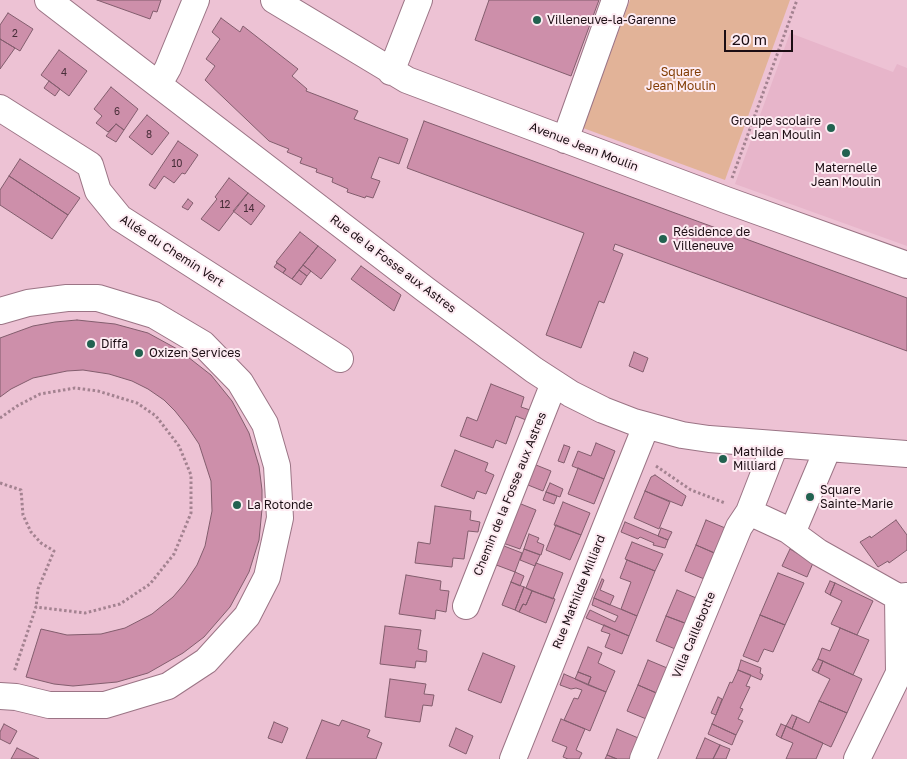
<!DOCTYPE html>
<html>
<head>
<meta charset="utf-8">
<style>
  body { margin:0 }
  #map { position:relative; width:907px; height:759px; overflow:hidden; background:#edc2d4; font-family:"Golos Text",sans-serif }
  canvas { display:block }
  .scale { position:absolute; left:724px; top:30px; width:69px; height:22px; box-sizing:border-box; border:2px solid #1b0d13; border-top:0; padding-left:6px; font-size:15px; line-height:18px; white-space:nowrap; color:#1b0d13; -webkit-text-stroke:4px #fdebf2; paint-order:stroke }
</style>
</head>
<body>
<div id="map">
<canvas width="907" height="759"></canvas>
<div class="scale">20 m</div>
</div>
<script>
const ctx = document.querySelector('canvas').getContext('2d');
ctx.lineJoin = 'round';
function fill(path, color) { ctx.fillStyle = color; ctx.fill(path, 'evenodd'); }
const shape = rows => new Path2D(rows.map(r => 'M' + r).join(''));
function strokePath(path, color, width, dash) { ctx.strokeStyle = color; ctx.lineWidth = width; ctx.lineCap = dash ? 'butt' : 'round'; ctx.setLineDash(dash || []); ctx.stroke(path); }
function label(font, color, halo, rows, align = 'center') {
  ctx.font = font + ' "Golos Text",sans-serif'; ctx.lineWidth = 4; ctx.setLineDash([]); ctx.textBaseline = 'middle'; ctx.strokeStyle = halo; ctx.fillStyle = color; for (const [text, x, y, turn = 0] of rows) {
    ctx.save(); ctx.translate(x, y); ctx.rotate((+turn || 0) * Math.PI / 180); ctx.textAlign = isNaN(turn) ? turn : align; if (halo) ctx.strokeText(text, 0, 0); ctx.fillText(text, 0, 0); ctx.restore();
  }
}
const built = shape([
  [790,33,893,72,897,64,907,68,907,246,735,184]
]);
const green = shape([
  [630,0,790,0,725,180,583,128]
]);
const building = shape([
  [97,0,161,0,157,12,153,11,150,19,97,0],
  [489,0,599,0,571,76,475,40,489,0],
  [8,13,33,29,20,51,0,39,0,25,8,13],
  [221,18,240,32,243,26,298,69,292,76,307,89,306,91,358,111,354,119,408,139,399,164,379,157,371,178,380,181,373,198,366,196,365,198,347,192,348,189,332,182,333,178,316,172,317,169,300,163,302,158,287,152,289,149,269,141,205,80,215,66,206,59,220,39,212,32,221,18],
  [0,39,15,48,0,69,0,39],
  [59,50,87,71,69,96,41,75,59,50],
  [49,81,60,89,55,96,44,88,49,81],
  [111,87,138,109,124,130,116,124,108,132,96,123,102,116,94,109,111,87],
  [147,115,169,133,152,155,129,137,147,115],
  [424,121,907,298,907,351,615,244,613,250,623,254,604,303,599,301,581,348,546,335,584,233,407,168,424,121],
  [116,124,124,130,116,142,106,136,116,124],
  [178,141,198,155,185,174,182,173,174,183,164,176,155,189,149,185,178,141],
  [20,159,80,198,68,215,9,176,20,159],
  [9,176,68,215,52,239,0,205,0,190,9,176],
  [229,178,248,193,219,231,201,219,217,199,215,197,229,178],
  [248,193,265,206,251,225,233,211,248,193],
  [188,199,193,203,188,210,182,207,188,199],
  [300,232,318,246,292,279,283,273,286,269,276,262,300,232],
  [318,246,336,260,321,279,303,265,318,246],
  [277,263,286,269,283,273,274,267,277,263],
  [303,265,311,271,307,276,299,270,303,265],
  [361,266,401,295,394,311,351,279,361,266],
  [299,270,307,276,301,285,292,279,299,270],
  [77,320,115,324,148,333,179,350,211,375,232,401,249,433,259,466,262,490,262,509,259,540,249,572,230,607,204,637,183,653,148,673,117,682,73,686,54,684,26,677,41,629,67,635,101,634,125,628,152,614,173,597,185,583,197,565,205,546,212,511,211,481,199,444,187,426,175,411,164,400,148,389,132,381,109,374,83,370,67,371,33,378,11,389,0,397,0,338,33,326,55,322,77,320],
  [634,352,648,358,643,372,629,366,634,352],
  [491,384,524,397,521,407,530,410,526,420,516,416,506,444,496,440,493,448,460,436,467,417,477,421,491,384],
  [596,443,615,451,604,479,572,466,578,451,591,456,596,443],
  [564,445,570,447,564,463,558,461,564,445],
  [455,450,488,463,485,471,494,475,486,494,477,491,474,499,441,486,455,450],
  [531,463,551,471,543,491,523,483,531,463],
  [578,468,604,479,594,504,568,494,578,468],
  [655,475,686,496,682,506,645,491,651,477,655,475],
  [550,483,563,489,560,497,546,492,550,483],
  [645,491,670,502,659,529,634,518,645,491],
  [546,492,557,496,554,504,543,500,546,492],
  [516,502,536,510,520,549,500,542,516,502],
  [563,502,590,513,581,535,554,525,563,502],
  [435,506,471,511,470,520,480,522,478,532,468,531,464,559,453,558,452,567,415,563,418,542,430,544,435,506],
  [706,520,730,530,719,555,696,545,706,520],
  [896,520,907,535,907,550,889,563,888,561,878,567,860,542,870,536,871,538,896,520],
  [625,522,668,540,665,548,653,545,654,543,640,537,638,539,621,532,625,522],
  [556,525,581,535,570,560,546,550,556,525],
  [661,528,672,532,668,540,658,536,661,528],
  [529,534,539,538,537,542,544,545,541,555,524,549,529,534],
  [632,542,663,554,655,571,625,559,632,542],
  [499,544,522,553,515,572,491,563,499,544],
  [696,545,719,555,709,581,685,571,696,545],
  [524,549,540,555,535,566,520,560,524,549],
  [790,549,813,563,807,577,782,566,790,549],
  [627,560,655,571,637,616,621,609,631,582,620,578,627,560],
  [536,563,563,573,553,599,526,588,536,563],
  [515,572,524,576,520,586,511,582,515,572],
  [778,573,804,583,785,625,760,615,778,573],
  [406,575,441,581,440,590,449,591,446,612,436,610,435,619,399,614,406,575],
  [602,579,604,580,600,590,614,596,610,605,594,598,602,579],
  [830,581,835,583,830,595,825,592,830,581],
  [511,582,524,587,515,610,502,605,511,582],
  [835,583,873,601,857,635,831,624,842,601,830,595,835,583],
  [524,587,532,591,526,605,523,604,519,612,515,610,524,587],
  [677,590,701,600,690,625,666,616,677,590],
  [532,591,555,599,546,623,519,612,523,604,526,605,532,591],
  [594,598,637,616,629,636,586,618,590,610,615,622,618,616,592,605,594,598],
  [760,615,785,625,773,652,764,649,758,662,743,656,760,615],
  [666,616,690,625,680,651,656,641,666,616],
  [604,625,629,636,622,654,605,647,610,634,601,631,604,625],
  [385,626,421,630,418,649,427,651,426,662,416,661,415,668,380,664,385,626],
  [840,628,869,640,853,675,818,659,822,648,830,651,840,628],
  [588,647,602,653,598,663,615,671,606,692,588,685,591,677,578,672,588,647],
  [483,653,515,666,501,703,468,690,483,653],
  [818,659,823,661,818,673,812,670,818,659],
  [648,660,672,670,661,695,638,685,648,660],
  [741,660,761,668,760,673,763,675,761,680,738,670,741,660],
  [823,661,862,679,847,713,819,701,830,679,818,673,823,661],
  [738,670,751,675,746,686,750,687,740,708,743,709,738,719,743,721,736,735,712,724,730,682,732,683,738,670],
  [578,672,591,677,588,685,575,679,578,672],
  [564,674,606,692,590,731,564,720,574,698,578,699,582,690,576,688,571,689,560,685,564,674],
  [390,679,426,684,424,694,434,695,432,706,423,705,420,722,385,717,390,679],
  [638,685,661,695,651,721,627,711,638,685],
  [718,697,722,699,716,715,711,713,718,697],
  [819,701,847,713,831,747,792,729,797,717,809,723,819,701],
  [792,715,797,717,792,729,786,726,792,715],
  [561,719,585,729,576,750,582,753,579,759,568,759,563,757,567,747,552,741,561,719],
  [322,720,339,726,342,720,370,730,367,737,382,743,376,759,306,759,322,720],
  [274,722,288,728,282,743,268,738,274,722],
  [4,724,17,731,10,744,0,739,0,732,4,724],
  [712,724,736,735,732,745,708,734,712,724],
  [781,724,786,726,781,738,776,735,781,724],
  [786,726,823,743,816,759,786,759,793,743,781,738,786,726],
  [456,728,473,736,466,754,449,746,456,728],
  [617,729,643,740,635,759,617,759,607,755,617,729],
  [705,738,720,745,713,759,696,759,705,738],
  [720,745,730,749,726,759,713,759,720,745],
  [17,748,39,759,11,759,17,748],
  [607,755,617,759,605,759,607,755]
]);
const path = shape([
  [745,125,750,127],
  [732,178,797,0],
  [0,418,17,406,40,394,75,388,98,391,137,403,156,416,179,446,191,475,191,513,174,554,150,584,120,604,85,613,36,607,14,672],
  [656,466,691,490,725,503],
  [0,483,21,490,23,515,31,532,41,543,54,551,38,589,36,607]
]);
const minor = shape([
  [48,0,426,290,534,370,571,394,603,410,634,422,682,435,709,439,907,454],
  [274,0,407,80,726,200,907,265],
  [391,72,419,0],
  [159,84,168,68,196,0],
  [0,108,90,165,98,191,120,218,340,359],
  [565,140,615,0],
  [0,311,28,303,67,298,98,298,154,315,203,344,240,382,265,424,277,466,280,518,267,577,247,616,206,661,168,686,105,705,49,705,16,697,0,696],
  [749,512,788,530,795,526,828,448],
  [788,530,818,552,898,597,907,596],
  [466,606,554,383],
  [513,759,646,426],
  [643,759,739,527,749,512,775,445],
  [857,759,899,673,898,597]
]);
const markers = [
  [537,20,5,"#226250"],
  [831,128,5,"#226250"],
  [846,153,5,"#226250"],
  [663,239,5,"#226250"],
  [91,344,5,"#226250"],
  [139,353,5,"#226250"],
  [723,459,5,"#226250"],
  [810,497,5,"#226250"],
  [237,505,5,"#226250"]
];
const numberNames = [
  ["2",15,34],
  ["4",64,73],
  ["6",117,112],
  ["8",149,135],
  ["10",177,164],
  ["12",225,205],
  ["14",249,209]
];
const poiNames = [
  ["Villeneuve-la-Garenne",547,20],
  ["Groupe scolaire",821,121,"right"],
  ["Jean Moulin",821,135,"right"],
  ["Maternelle",846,168,"center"],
  ["Jean Moulin",846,182,"center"],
  ["Résidence de",673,232],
  ["Villeneuve",673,246],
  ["Diffa",101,344],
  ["Oxizen Services",149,353],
  ["Mathilde",733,452],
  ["Milliard",733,466],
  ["Square",820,490],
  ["Sainte-Marie",820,504],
  ["La Rotonde",247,505]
];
const parkNames = [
  ["Square",681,72],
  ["Jean Moulin",681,86]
];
const streetNames = [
  ["Avenue Jean Moulin",584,147,21],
  ["Allée du Chemin Vert",172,251,33],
  ["Rue de la Fosse aux Astres",393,264,37],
  ["Chemin de la Fosse aux Astres",510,494,-68],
  ["Rue Mathilde Milliard",579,592,-68],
  ["Villa Caillebotte",694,635,-67]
];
fill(built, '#e7b5ca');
fill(green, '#e2b398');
fill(building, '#cd8faa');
strokePath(building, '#825d6d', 1);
strokePath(minor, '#9b7485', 28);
strokePath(path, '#a38290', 3, [2.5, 2.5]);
strokePath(minor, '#fff', 26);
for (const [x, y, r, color] of markers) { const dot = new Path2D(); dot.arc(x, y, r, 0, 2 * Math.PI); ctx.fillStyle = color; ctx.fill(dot); strokePath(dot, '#fdebf2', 2); }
label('10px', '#482e39', null, numberNames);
label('12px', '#1b0d13', '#fdebf2', poiNames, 'left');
label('12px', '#823d04', '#fdebf2', parkNames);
label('12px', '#1b0d13', '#fdebf2', streetNames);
</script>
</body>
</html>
